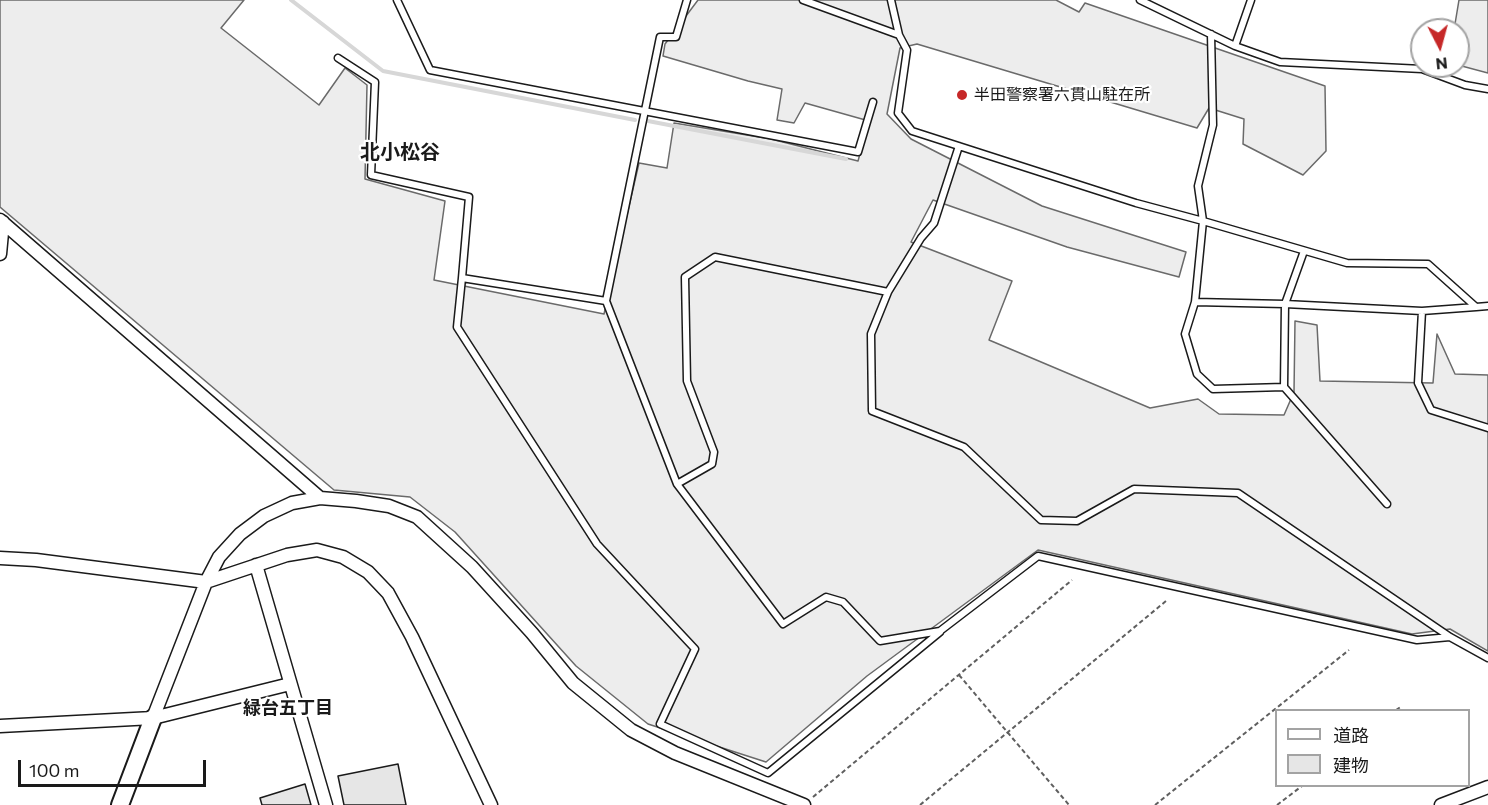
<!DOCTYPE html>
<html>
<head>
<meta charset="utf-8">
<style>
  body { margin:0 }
  #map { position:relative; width:1488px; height:805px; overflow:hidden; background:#fff; font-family:Commissioner,"Noto Sans JP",sans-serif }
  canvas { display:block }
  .legend { position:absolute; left:1275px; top:709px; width:195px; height:78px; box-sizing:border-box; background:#fff; border:2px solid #a3a3a3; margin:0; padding:8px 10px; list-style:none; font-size:18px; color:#1a1a1a }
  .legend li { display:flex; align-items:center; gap:12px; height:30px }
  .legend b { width:30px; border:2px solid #a3a3a3 }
  .north { position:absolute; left:1410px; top:18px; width:60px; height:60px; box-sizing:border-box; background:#fff; border:2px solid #a3a3a3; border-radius:50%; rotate:174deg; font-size:16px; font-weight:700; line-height:24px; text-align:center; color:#1a1a1a }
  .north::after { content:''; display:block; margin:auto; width:21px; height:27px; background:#c62828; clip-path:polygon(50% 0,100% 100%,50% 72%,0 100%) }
  .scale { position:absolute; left:18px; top:760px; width:188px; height:27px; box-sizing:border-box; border:3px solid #1a1a1a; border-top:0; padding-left:8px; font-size:18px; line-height:21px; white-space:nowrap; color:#1a1a1a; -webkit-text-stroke:4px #fff; paint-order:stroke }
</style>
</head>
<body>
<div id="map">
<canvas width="1488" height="805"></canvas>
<ul class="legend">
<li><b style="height:8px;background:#fff"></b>道路</li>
<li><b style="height:16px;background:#e6e6e6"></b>建物</li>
</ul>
<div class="north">N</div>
<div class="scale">100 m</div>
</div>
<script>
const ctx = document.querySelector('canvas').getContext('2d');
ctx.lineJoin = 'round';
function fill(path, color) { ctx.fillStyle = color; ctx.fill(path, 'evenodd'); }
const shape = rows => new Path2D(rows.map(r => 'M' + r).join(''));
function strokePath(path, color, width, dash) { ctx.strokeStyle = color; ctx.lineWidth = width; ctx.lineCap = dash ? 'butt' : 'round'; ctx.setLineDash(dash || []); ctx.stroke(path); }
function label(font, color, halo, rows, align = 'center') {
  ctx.font = font + ' Commissioner,"Noto Sans JP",sans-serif'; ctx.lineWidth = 4.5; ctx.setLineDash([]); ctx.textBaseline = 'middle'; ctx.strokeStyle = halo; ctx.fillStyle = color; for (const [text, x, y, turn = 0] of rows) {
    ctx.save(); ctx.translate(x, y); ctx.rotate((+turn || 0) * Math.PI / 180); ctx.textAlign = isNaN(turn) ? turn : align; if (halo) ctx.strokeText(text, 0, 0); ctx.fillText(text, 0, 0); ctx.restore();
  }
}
const built = shape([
  [0,0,244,0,221,28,319,105,345,68,367,85,365,179,445,201,434,280,604,314,639,163,667,168,674,123,771,139,858,161,869,121,805,103,794,123,777,120,782,89,748,81,663,56,665,44,698,0,1056,0,1079,12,1085,3,1325,86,1326,151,1303,175,1243,144,1244,119,1209,108,1197,128,917,44,900,48,887,114,911,139,1042,206,1186,252,1179,277,1067,247,933,200,911,242,1012,281,989,340,1150,408,1198,399,1219,414,1284,415,1294,392,1295,321,1317,325,1320,381,1433,383,1437,334,1455,374,1488,375,1488,651,1450,629,1412,634,1038,550,867,676,766,762,648,724,576,666,455,532,410,497,334,490,0,207,0,0],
  [1459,0,1488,0,1488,73,1458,65,1458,30,1454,30,1459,0]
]);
const stream = shape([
  [291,0,383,71,635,120],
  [648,121,846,159]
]);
const building = shape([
  [398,764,406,805,344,805,338,776,398,764],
  [305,784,311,805,262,805,260,798,305,784]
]);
const path = shape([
  [959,675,1069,805],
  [1396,710,1402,706],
  [813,797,1072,580],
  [920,805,1166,601],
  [1155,805,1349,650],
  [1277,805,1302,786]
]);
const lane = shape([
  [397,0,430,70,858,152,873,102],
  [687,0,676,37,660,37,606,301,677,484,783,624,826,597,843,602,880,641,940,631,1038,556,1417,640,1450,637],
  [803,0,899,35,907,50,898,113,912,131,1136,203,1203,221,1347,263,1428,264,1476,307,1422,311,1285,304,1195,302],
  [891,0,899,35],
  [1140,0,1235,46,1280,62,1422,69,1465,85,1488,89],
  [1211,34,1213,125,1198,186,1203,221,1195,302,1185,334,1197,374,1213,389,1284,387,1387,504],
  [1235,46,1251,0],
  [338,58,375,82,371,175,469,197,462,278,606,301],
  [959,146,934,223,921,238,888,292,871,334,872,411,964,447,1041,520,1077,521,1134,489,1238,493,1450,637,1488,658],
  [462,278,457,327,597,544,695,649,660,724,768,773,940,632],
  [1476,307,1488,306],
  [1422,311,1418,383,1431,410,1488,428],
  [1284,387,1285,304,1304,251],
  [677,484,712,464,714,452,687,381,685,277,715,257,888,292]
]);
const street = shape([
  [0,220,320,498],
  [0,254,3,222],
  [0,558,36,560,206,582,287,555,317,550,343,557,368,572,388,593,412,637,491,805],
  [256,565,326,805],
  [153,718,206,582,219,557,240,534,264,516,292,503,320,498,356,501,389,506,417,517,472,567,532,633,573,683,631,730,675,753,804,805],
  [0,726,153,718,290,684],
  [1441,805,1488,787]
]);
const secondary = shape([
  [120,805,153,718]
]);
const markers = [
  [962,95,6,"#c62828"]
];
const poiNames = [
  ["半田警察署六貫山駐在所",974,95]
];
const neighbourhoodNames = [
  ["緑台五丁目",288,708]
];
const quarterNames = [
  ["北小松谷",400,152]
];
fill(built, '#ededed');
strokePath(built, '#6a6a6a', 1.5);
strokePath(stream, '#d7d7d7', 4);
fill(building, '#e6e6e6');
strokePath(building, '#1a1a1a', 1.5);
strokePath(lane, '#1a1a1a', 9);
strokePath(street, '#1a1a1a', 15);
strokePath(secondary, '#1a1a1a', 20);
strokePath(path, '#5f5f5f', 2, [4.5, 3]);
strokePath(lane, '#fff', 6);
strokePath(street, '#fff', 12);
strokePath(secondary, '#fff', 16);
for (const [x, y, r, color] of markers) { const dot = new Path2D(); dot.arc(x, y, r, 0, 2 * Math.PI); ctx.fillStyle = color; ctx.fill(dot); strokePath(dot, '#fff', 2); }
label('16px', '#1a1a1a', '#fff', poiNames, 'left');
label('bold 18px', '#1a1a1a', '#fff', neighbourhoodNames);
label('bold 20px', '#1a1a1a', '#fff', quarterNames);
</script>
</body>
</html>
